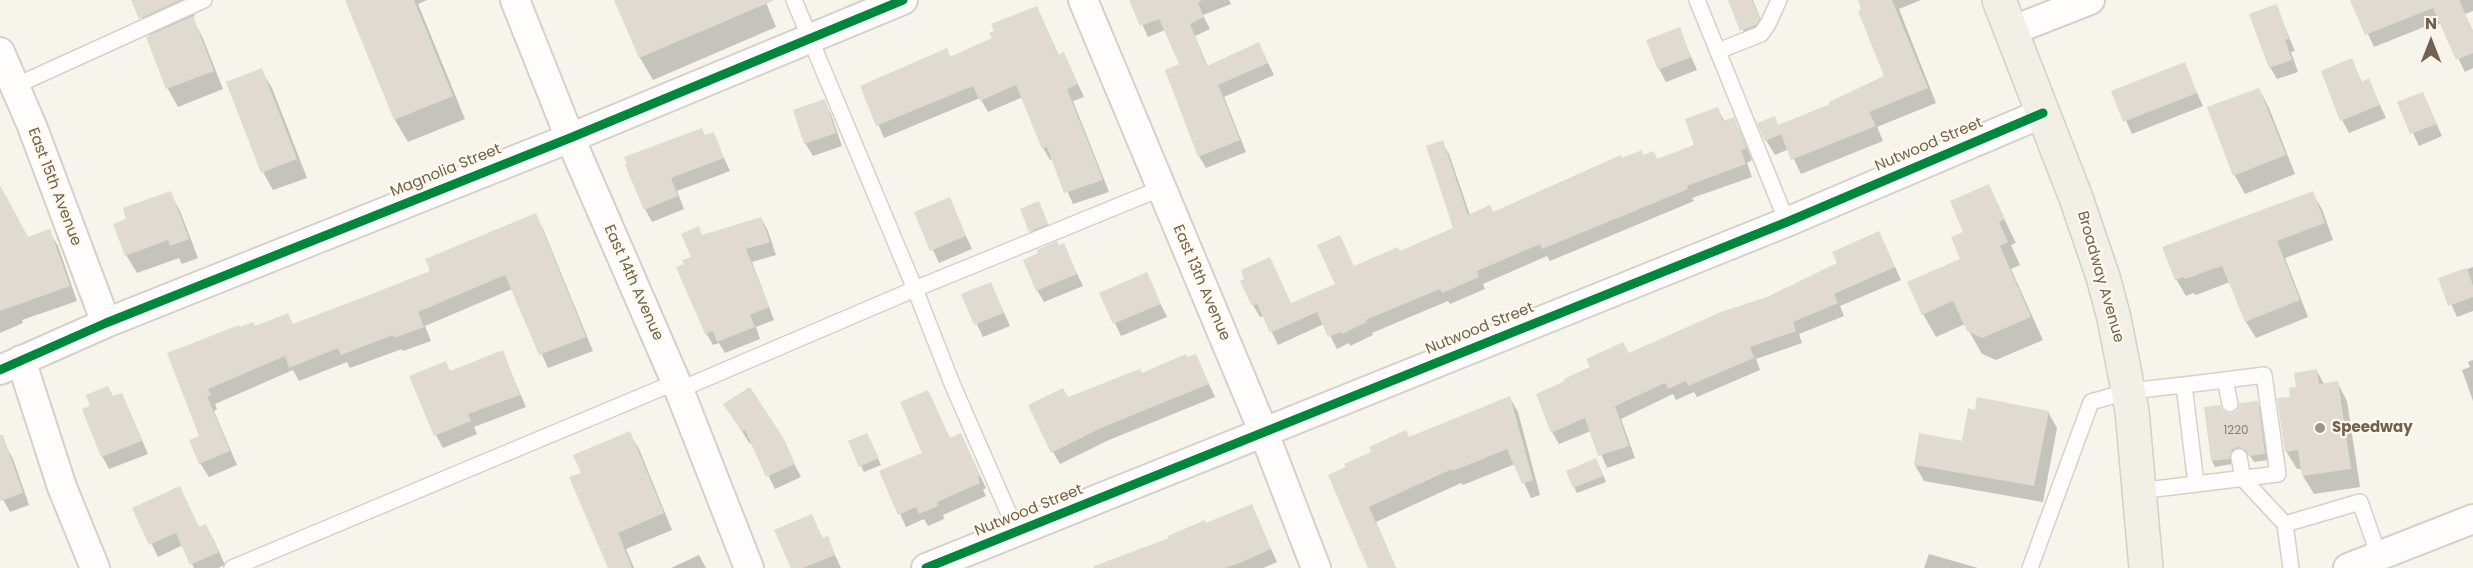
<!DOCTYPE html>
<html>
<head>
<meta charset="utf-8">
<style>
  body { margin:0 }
  #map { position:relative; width:2473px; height:568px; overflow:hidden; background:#f6f4eb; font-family:Poppins,sans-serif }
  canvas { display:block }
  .north { position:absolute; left:2401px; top:12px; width:60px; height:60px; -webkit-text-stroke:4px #fefaed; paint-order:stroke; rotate:0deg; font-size:16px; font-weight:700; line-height:24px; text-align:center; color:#73604d }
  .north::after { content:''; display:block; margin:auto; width:21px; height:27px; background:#73604d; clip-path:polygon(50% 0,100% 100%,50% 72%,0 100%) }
</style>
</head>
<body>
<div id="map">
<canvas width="2473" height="568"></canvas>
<div class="north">N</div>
</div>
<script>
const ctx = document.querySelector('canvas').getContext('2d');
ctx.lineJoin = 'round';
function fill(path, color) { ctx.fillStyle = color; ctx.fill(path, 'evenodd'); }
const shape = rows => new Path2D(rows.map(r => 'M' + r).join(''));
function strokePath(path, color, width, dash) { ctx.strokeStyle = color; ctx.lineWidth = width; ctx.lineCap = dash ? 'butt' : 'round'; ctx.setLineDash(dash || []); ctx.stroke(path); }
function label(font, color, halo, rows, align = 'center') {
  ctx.font = font + ' Poppins,sans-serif'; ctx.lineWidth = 4.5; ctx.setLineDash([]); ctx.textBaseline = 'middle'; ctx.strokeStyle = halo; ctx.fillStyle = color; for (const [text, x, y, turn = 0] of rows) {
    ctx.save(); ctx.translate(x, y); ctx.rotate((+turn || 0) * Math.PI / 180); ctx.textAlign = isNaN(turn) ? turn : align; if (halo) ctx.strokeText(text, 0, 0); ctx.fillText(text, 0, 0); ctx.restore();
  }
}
const shadow = shape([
  [133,0,188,0,195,16,192,18,202,36,223,89,178,107,168,89,148,38,151,37],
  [346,0,427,0,418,4,465,119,408,142,395,120],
  [615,0,765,0,776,27,653,80,640,58],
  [1131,0,1229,0,1231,4,1203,15,1210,29,1195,36,1208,67,1259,44,1274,75,1224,97,1246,152,1206,168,1199,156,1181,65,1165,30,1148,37],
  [1729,0,1753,0,1766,32,1749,43],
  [1859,0,1921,0,1899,9,1936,103,1877,127,1883,141,1801,174,1789,149,1775,155,1766,140,1774,118,1779,127,1832,105,1886,77],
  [2352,0,2473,0,2473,11,2465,14,2473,31,2473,68,2465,72,2441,23,2436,26,2434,23,2374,47],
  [2276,6,2295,51,2291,52,2298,72,2277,79,2270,67],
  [1037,7,1059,56,1064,54,1084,97,1073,101,1109,192,1073,204,1053,159,1050,160,1043,148,1023,97,988,112,980,98,884,138,862,86,946,50,951,58,993,39],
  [1679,29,1697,70,1666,82,1659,69],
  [2352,60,2362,83,2368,80,2386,118,2349,133,2342,120],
  [2184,64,2203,106,2132,134,2113,92],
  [261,70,272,88,307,178,273,190,263,172],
  [2259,89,2269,108,2295,174,2245,194,2235,176,2209,108],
  [2423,94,2442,136,2419,146,2399,103],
  [824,101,831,114,842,146,813,156,805,143],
  [1718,109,1725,122,1733,119,1740,131,1752,160,1747,163,1752,177,1692,198,1694,201,1550,261,1547,256,1483,284,1485,289,1450,304,1448,301,1372,333,1373,335,1350,346,1349,343,1337,349,1324,324,1278,345,1264,316,1260,317,1253,305,1242,282,1291,305,1337,285,1354,267,1400,253,1455,229,1442,142,1449,154,1470,215,1494,214,1622,159,1644,157,1658,161,1696,146],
  [713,134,730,171,677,191,684,209,652,222,645,209,705,137],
  [1988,186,2016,243,2011,245,2020,265,2011,269,2043,340,1996,360,1982,354,1965,324,1936,337,1923,314,1962,259,1965,232],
  [170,193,180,211,198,258,182,264,179,258,137,273,126,255,128,220],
  [2312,193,2322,209,2333,240,2285,258,2308,317,2256,338,2246,322,2230,282,2196,295,2193,293,2186,296,2176,279],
  [949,199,972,249,939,263,916,213],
  [1042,209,1050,230,1034,237,1031,231],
  [0,211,28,239,49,231,58,246,77,301,22,320,23,323,0,333],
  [535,215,543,229,593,351,548,368,512,289,425,326,431,341,403,351,402,349,350,368,347,362,299,381,293,370,215,404,217,409,214,411,237,465,209,477,200,463,201,437,169,354,240,329,294,325,432,272],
  [761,218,768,231,776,255,752,262,774,320,756,327,760,339,725,353,719,343,713,345,706,333,686,264,693,257,703,236],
  [1063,245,1083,286,1044,302,1037,290,1059,247],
  [1885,245,1901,280,1840,306,1844,316,1799,334,1802,343,1756,359,1760,370,1697,397,1694,392,1676,400,1673,394,1621,419,1635,458,1607,468,1591,431,1559,444,1552,432,1629,355,1768,298],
  [2473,267,2473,311,2457,317,2440,279],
  [1146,274,1167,317,1121,336,1101,293],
  [991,284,1010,326,983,337,963,295],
  [502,352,526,407,474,427,477,434,443,448,436,435,445,363,451,372],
  [1196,356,1215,397,1109,440,1060,464,1053,452,1068,399],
  [2473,360,2473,401,2462,370,2470,367,2468,362],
  [2317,371,2324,384,2337,382,2347,401,2360,487,2314,494,2303,476,2302,469,2297,469,2286,451,2292,398,2297,388],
  [122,394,148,454,109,469,102,456,113,398],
  [1510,398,1518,412,1540,495,1531,498,1515,464,1463,485,1461,483,1376,522,1396,568,1370,568,1330,475,1409,439],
  [2257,402,2260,408,2268,460,2254,462,2250,456,2242,453,2235,456,2232,464,2215,467,2212,461,2223,412,2232,415],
  [1976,411,2048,412,2057,428,2043,502,1924,481,1915,465,1964,442],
  [733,417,782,440,801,477,775,489,752,442,750,444],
  [629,433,639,449,672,530,626,549,634,568,609,568,583,473],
  [961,435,986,488,983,490,986,496,943,515,944,519,928,526,924,519,906,527,881,472],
  [870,440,881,465,864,472,861,466],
  [6,446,13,459,29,505,10,512,0,494,0,448],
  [1599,466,1606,482,1577,493,1574,487],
  [1251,505,1277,562,1263,568,1101,568,1205,522,1206,524],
  [134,508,199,529,213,538,225,565,218,568,194,568,183,545,158,557],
  [811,516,823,539,827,538,841,568,792,568],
  [1929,554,1978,568,1924,568],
  [699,555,706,568,671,568]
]);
const building = shape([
  [131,0,180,0,139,19],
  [345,0,414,0,453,96,394,120],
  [614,0,775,0,639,58],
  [1129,0,1202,0,1198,3,1204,17,1190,24,1207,66,1259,42,1268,63,1218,85,1240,140,1198,157,1165,70,1179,64,1159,19,1140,26],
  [1728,0,1752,0,1760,18,1756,25,1740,31],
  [1858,0,1892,0,1928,88,1869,112,1876,126,1791,160,1781,134,1765,141,1757,123,1775,116,1778,125,1830,104,1829,102,1884,76,1858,11,1861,9],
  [2350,0,2459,0,2473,31,2473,53,2456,60,2433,8,2365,35],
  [2277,4,2289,39,2285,40,2292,60,2269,68,2249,14],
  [1037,6,1058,55,1064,52,1078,84,1067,89,1103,180,1064,193,1047,147,1042,149,1016,85,980,101,973,86,876,126,860,86,947,48,950,57,992,38,989,33,994,31,991,24],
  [193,16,214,71,166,89,146,37],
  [1680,27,1691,57,1658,70,1646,40],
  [2352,58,2361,82,2369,78,2380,105,2340,121,2321,71],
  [2185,62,2197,93,2123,122,2111,91],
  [262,68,297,159,261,173,226,82],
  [2259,88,2286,155,2233,176,2207,107],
  [2423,92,2437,124,2410,134,2397,102],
  [825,99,836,133,804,144,793,110],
  [1718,107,1723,121,1734,117,1746,148,1741,150,1746,164,1687,186,1688,189,1542,249,1540,244,1477,271,1479,277,1442,293,1440,289,1366,320,1367,322,1342,334,1341,332,1328,337,1317,312,1270,333,1257,304,1252,306,1240,281,1244,279,1241,270,1270,257,1291,303,1335,284,1317,245,1340,235,1354,266,1398,247,1400,251,1453,228,1426,146,1443,140,1468,215,1490,205,1493,212,1621,155,1622,158,1642,150,1643,155,1654,151,1657,159,1694,145,1685,119],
  [702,128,705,135,714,132,724,158,671,178,678,196,644,210,625,165,627,164,624,157],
  [1989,184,2005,219,1999,222,2008,242,2000,246,2031,317,1982,338,1967,331,1953,301,1922,315,1907,282,1960,259,1951,237,1963,232,1950,201],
  [0,185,28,237,50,229,70,286,0,311],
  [171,191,189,239,170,246,168,240,125,256,113,224,126,219,123,208],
  [2313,191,2325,223,2277,241,2300,300,2245,322,2222,266,2185,279,2184,277,2175,280,2162,247],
  [950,197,966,236,930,251,914,212],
  [1039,201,1048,224,1029,232,1020,209],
  [536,213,586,337,539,355,505,275,418,312,424,327,394,338,393,335,341,355,338,348,289,368,285,356,208,389,211,395,207,396,230,451,199,464,189,440,199,436,167,353,239,325,240,327,253,322,255,326,288,313,293,324,377,292,430,271,425,259],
  [761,217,770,242,746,249,769,307,750,315,755,327,717,342,713,331,705,334,676,267,684,264,682,260,691,257,681,234,699,226,702,235],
  [1879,231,1895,267,1834,294,1838,303,1793,322,1796,331,1750,347,1754,358,1688,386,1686,381,1668,389,1665,383,1615,406,1629,446,1598,456,1585,418,1551,433,1536,394,1565,381,1564,379,1590,367,1586,359,1623,342,1629,353,1721,312,1767,297,1837,263,1832,252],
  [1057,241,1059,245,1064,243,1077,274,1036,291,1023,260,1038,253,1037,250],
  [2467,268,2473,286,2473,297,2448,306,2438,278],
  [1147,272,1161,304,1113,324,1099,293],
  [991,282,1004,313,974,325,961,294],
  [503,350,520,395,468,414,471,421,434,436,409,376,446,361,450,371],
  [1186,354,1187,357,1196,354,1209,384,1101,428,1051,453,1028,405,1063,388,1068,397,1140,369,1142,373],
  [2317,369,2319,384,2338,381,2351,469,2302,476,2298,450,2285,452,2277,398,2290,397,2289,388,2296,387,2294,373],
  [108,386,113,396,122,393,142,441,101,457,82,409,90,406,86,395],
  [750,387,784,439,795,464,766,477,745,430,742,432,723,404],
  [928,390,950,438,961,433,980,475,978,477,980,483,937,502,938,506,919,514,916,507,898,515,879,471,922,453,900,402],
  [1510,396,1533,480,1522,484,1507,449,1453,471,1452,469,1369,507,1396,568,1368,568,1328,475,1346,467,1344,464,1371,452,1369,447,1406,430,1409,437],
  [1977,397,2049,411,2034,486,1914,465,1919,433,1962,441,1968,408,1975,410],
  [2258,401,2265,454,2249,456,2246,450,2238,447,2232,450,2229,459,2211,461,2204,407,2220,405,2223,411,2231,414,2237,411,2240,403],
  [630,431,664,513,618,533,632,568,608,568,569,477,581,473,573,455],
  [867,433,879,458,859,467,848,441],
  [0,435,3,435,23,493,0,501],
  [1596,458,1603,476,1573,488,1566,471],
  [180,486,199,527,206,524,219,552,190,565,176,533,149,545,132,508],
  [1252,504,1271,549,1240,563,1225,568,1094,568,1094,566,1169,538,1168,536,1205,520,1206,523],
  [812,514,822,538,828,536,835,555,803,568,791,568,774,530]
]);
const service = shape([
  [794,0,915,289,953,386,1017,532],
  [1697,0,1787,222],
  [1718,51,1761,34,1768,24,1779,0],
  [15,86,204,0],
  [2225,380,2230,404],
  [679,390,915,289,1162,188],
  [2239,457,2243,479,2285,524,2291,568],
  [2139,491,2196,484],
  [2285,524,2360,502,2379,556],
  [232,568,676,382],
  [2030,568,2091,402,2129,391,2184,385,2225,380,2264,375,2278,474,2196,484,2184,385]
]);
const minor = shape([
  [515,0,570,138,676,382,749,568],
  [1083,0,1264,433,1316,568],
  [2011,31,2090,0],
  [0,52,32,126,106,323],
  [21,360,62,487,95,568],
  [0,370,106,323,570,138,903,0],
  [926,568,1787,222,2043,113],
  [2348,568,2473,519]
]);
const primary = shape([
  [1999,0,2076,198,2103,277,2114,318,2132,411,2146,568]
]);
const cycleway = shape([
  [0,370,106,323,570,138,903,0],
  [926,568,1787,222,2043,113]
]);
const markers = [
  [2320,428,6,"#a19484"]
];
const numberNames = [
  ["1220",2236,431]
];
const streetNames = [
  ["Nutwood Street",1929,145,-23],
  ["Magnolia Street",446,171,-22],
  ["East 15th Avenue",54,187,69],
  ["Broadway Avenue",2100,277,74],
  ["East 14th Avenue",633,283,66],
  ["East 13th Avenue",1201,283,67],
  ["Nutwood Street",1480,329,-22],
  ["Nutwood Street",1029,511,-22]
];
const poiNames = [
  ["Speedway",2332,428]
];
fill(shadow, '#0003');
fill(building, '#e0dad1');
strokePath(service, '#d5d1ca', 18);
strokePath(minor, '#d5d1ca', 32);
strokePath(primary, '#d5cfc7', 36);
strokePath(service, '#fefdfc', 15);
strokePath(minor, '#fefdfc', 28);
strokePath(primary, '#f2efe6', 33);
strokePath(cycleway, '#00873e', 9);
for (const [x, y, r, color] of markers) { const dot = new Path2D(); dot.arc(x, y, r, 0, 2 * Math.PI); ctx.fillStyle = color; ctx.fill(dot); strokePath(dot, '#fefaed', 2); }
label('12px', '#918171', null, numberNames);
label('15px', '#73604d', '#fefaed', streetNames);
label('bold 15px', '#73604d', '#fefaed', poiNames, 'left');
</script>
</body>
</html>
